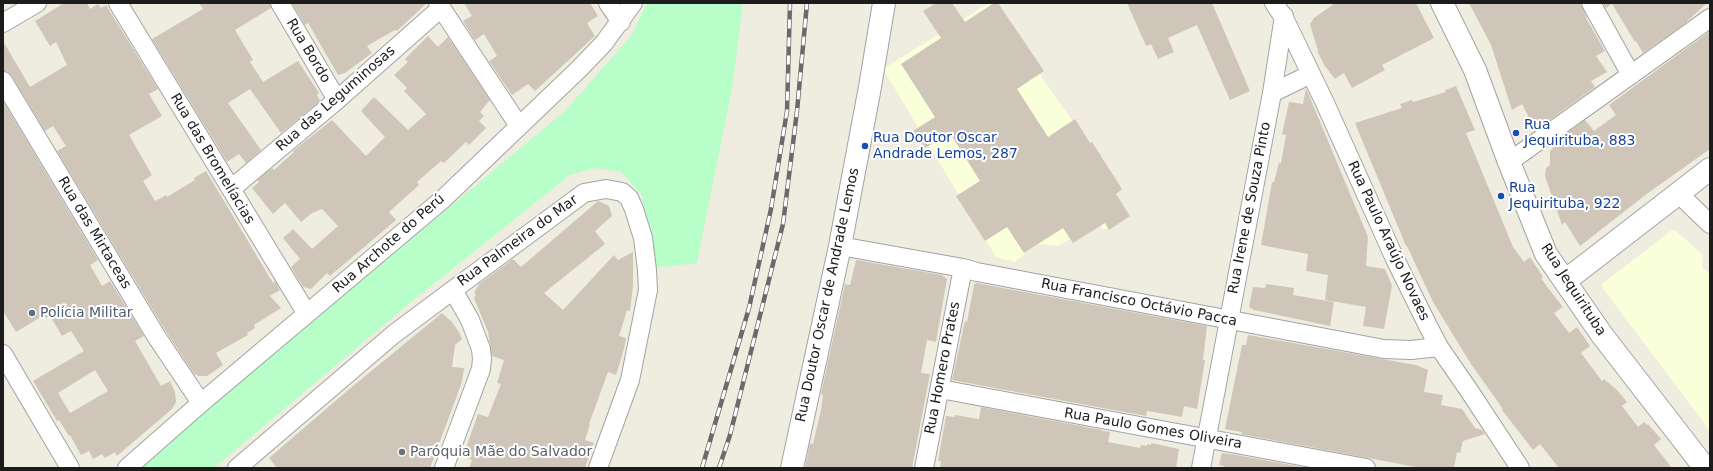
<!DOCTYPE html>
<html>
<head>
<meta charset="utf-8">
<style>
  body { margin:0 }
  #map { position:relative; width:1713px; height:471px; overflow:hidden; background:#efece0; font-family:"DejaVu Sans",sans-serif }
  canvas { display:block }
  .frame { position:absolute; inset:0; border:4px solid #1c1c1c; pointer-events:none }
</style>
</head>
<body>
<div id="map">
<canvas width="1713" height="471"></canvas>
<div class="frame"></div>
</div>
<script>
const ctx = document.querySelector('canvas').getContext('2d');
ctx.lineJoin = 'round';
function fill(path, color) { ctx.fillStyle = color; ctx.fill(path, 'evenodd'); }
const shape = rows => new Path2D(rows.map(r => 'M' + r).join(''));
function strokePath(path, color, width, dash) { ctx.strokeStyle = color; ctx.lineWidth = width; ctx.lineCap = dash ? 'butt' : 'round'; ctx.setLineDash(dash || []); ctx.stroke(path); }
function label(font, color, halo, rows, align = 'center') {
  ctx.font = font + ' "DejaVu Sans",sans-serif'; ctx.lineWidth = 4; ctx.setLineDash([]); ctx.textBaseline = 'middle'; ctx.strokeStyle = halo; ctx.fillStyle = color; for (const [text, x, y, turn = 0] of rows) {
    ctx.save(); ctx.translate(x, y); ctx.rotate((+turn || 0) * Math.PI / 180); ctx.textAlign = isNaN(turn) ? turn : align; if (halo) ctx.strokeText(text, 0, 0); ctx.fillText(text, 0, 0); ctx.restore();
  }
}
const education = shape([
  [989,3,1111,175,1109,192,1127,215,1104,230,1099,223,1058,246,1037,244,1015,262,996,257,883,69],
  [1672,230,1675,230,1703,255,1702,267,1710,274,1710,431,1601,286,1602,284]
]);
const park = shape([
  [647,3,743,3,732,89,697,263,652,268,642,195,621,172,596,168,570,175,412,301,214,468,137,468,565,111,631,36]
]);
const building = shape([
  [64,3,87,3,90,9,98,4,101,8,106,5,158,89,149,94,162,116,129,135,152,175,143,181,155,201,166,195,167,197,195,180,194,178,206,171,273,283,275,281,280,290,270,296,281,308,254,325,255,328,247,333,248,335,216,353,223,365,207,376,199,376,194,374,165,330,57,151,66,146,53,126,45,131,12,76,8,72,3,71,3,41,30,87,67,65,56,42,50,46,35,21],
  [199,3,270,3,271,8,235,30,253,60,250,62,263,82,298,61,319,93,317,95,320,101,281,133,250,89,228,103,261,150,246,163,239,154,227,162,152,39,203,9],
  [292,3,427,3,397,31,395,30,367,46,372,53,345,73,338,75,308,23,305,25],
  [464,3,590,3,598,16,587,23,595,36,535,91,528,84,512,95,489,61,497,56,484,34,475,40,463,21,472,16],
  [936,3,952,3,965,22,994,3,998,3,1044,71,1017,89,1048,137,1075,119,1090,143,1092,142,1122,189,1116,194,1130,216,1109,230,1105,223,1073,243,1063,228,1024,253,1007,227,985,241,956,196,980,181,950,133,925,148,913,131,935,117,901,64,941,38,923,11],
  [1127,3,1212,3,1250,91,1230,100,1197,25,1168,38,1174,52,1158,59,1151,44,1146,46],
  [1335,3,1416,3,1434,38,1382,65,1385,70,1352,88,1344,73,1335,79,1325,66,1317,51,1318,51,1310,24,1314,18],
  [1469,3,1581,3,1587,18,1586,18,1605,51,1596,56,1607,72,1591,81,1595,87,1541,126,1539,122,1533,125,1522,104,1512,110,1491,45],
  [1603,3,1707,3,1684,24,1643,53,1636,41,1635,42,1612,4,1606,8],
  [1710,31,1710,149,1648,193,1580,246,1565,222,1562,225,1545,176,1546,168,1550,165,1550,151,1555,146,1553,143,1585,120,1594,131,1616,115,1609,105],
  [428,36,438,47,448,37,490,100,480,112,484,116,479,121,486,128,469,145,466,142,444,163,441,161,417,182,419,185,389,212,396,220,330,276,327,273,311,289,303,287,291,267,300,259,283,238,293,229,312,249,338,226,322,209,312,213,301,222,285,203,273,214,252,188,259,182,257,180,272,168,274,170,294,152,293,151,332,120,366,156,385,137,361,111,374,97,408,130,426,114,404,91,407,88,394,75,408,62,405,59],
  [1456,86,1475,130,1466,133,1513,247,1524,262,1530,257,1543,277,1541,278,1548,288,1563,307,1554,313,1569,333,1577,327,1590,346,1581,353,1602,381,1604,379,1617,390,1627,402,1622,406,1638,427,1644,422,1647,425,1648,424,1661,439,1654,445,1672,468,1559,468,1540,444,1533,450,1502,410,1503,409,1471,364,1433,302,1407,246,1406,246,1355,123,1402,108,1400,104,1412,100,1413,102,1446,92,1445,90],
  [1306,88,1368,237,1366,266,1385,269,1392,286,1384,329,1363,326,1366,307,1325,300,1328,275,1306,271,1308,254,1261,245,1272,182,1274,182,1279,163,1281,163,1286,135,1282,134,1289,102,1303,104],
  [3,101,98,260,90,265,102,286,110,281,144,336,135,341,161,386,170,381,175,392,176,402,172,409,117,456,115,452,105,458,102,454,93,459,89,451,81,455,70,435,69,436,59,420,57,421,33,381,84,351,71,331,62,336,50,316,46,318,44,315,16,332,3,311],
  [95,370,108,391,70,413,58,393],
  [598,201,609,206,612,216,595,231,605,244,544,293,563,310,614,255,618,260,633,252,633,286,630,311,627,310,619,336,626,338,624,349,616,375,608,372,589,424,590,424,585,440,594,443,585,468,469,468,472,460,463,456,478,414,488,417,501,384,497,383,504,360,492,356,488,332,474,298,476,294,474,293,479,284,513,259,521,267],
  [856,260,942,275,947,279,936,342,927,340,921,373,930,374,912,468,805,468,810,443,813,444,821,410,823,395,821,394,845,284,850,285],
  [976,283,1207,326,1203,360,1205,360,1197,409,1184,406,1182,417,1147,411,1146,416,952,380,965,321,967,322,974,285],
  [1266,284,1294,288,1293,295,1334,302,1330,326,1254,310,1249,307,1253,287,1265,288],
  [442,313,452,322,459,332,462,339,455,345,452,367,464,368,462,382,430,468,277,468,269,458,347,391],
  [1248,335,1416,365,1428,370,1424,392,1443,395,1441,405,1462,409,1475,428,1482,430,1485,434,1463,441,1460,453,1457,452,1454,468,1421,468,1241,434,1242,432,1225,429,1242,345,1246,345],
  [981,407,1102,430,1102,431,1110,432,1108,442,1140,448,1141,445,1147,446,1147,444,1151,445,1151,443,1179,449,1176,468,940,468,941,461,938,461,946,416,955,417,955,415,979,419],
  [1222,453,1236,455,1308,468,1224,468,1224,466,1219,465]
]);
const minor = shape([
  [118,3,307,314],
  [280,3,337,100],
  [438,3,519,126],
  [608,3,621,22],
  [1274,3,1284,18,1325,103,1395,259,1429,328,1439,347,1470,392,1520,468],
  [1591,3,1631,75],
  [3,23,37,3],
  [3,81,156,336,201,403],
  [1272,93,1311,74],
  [1509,162,1710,18],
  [231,189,337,100,441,8],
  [1679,194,1710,224],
  [840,246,963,268,977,272,1384,349,1411,350,1439,347],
  [3,354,70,468],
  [940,389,1366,468],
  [127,468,201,403,443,199,579,69,604,43,633,3],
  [237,468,394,334,453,290,584,193,606,189,622,192,629,198,634,209,643,238,647,270,648,290,630,380,598,468],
  [444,468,481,369,482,359,481,349,470,320,453,290],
  [924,468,963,268],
  [1201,468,1272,93,1284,16]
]);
const tertiary = shape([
  [1442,3,1475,70,1509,162,1546,254,1602,335,1705,468],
  [1565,281,1710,169],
  [792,468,840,246,870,87,884,3]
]);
const rail = shape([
  [702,468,749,308,771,209,787,111,790,3],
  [719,468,730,435,783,224,797,111,807,3]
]);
const markers = [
  [1516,133,4,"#1a4fb4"],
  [865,146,4,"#1a4fb4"],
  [1501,196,4,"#1a4fb4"],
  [32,313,4,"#5c6f8a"],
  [402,452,4,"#6b7280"]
];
const streetNames = [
  ["Rua Bordo",308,51,59],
  ["Rua das Leguminosas",336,99,-41],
  ["Rua das Bromelíacias",212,159,59],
  ["Rua Irene de Souza Pinto",1250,208,-79],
  ["Rua das Mirtaceas",94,233,59],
  ["Rua Palmeira do Mar",518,241,-36],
  ["Rua Paulo Araújo Novaes",1388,241,65],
  ["Rua Archote do Perú",389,244,-41],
  ["Rua Jequirituba",1573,290,57],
  ["Rua Doutor Oscar de Andrade Lemos",828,295,-78],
  ["Rua Francisco Octávio Pacca",1139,303,11],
  ["Rua Homero Prates",943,368,-79],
  ["Rua Paulo Gomes Oliveira",1153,429,10]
];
const transitNames = [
  ["Rua",1524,125],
  ["Jequirituba, 883",1524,141],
  ["Rua Doutor Oscar",873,138],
  ["Andrade Lemos, 287",873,154],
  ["Rua",1509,188],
  ["Jequirituba, 922",1509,204]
];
const serviceNames = [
  ["Polícia Militar",40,313]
];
const worshipNames = [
  ["Paróquia Mãe do Salvador",410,452]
];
fill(education, '#f9ffd9');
fill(park, '#b7fec8');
fill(building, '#cfc6b9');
strokePath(minor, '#a3a3a3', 20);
strokePath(tertiary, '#a3a3a3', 24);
strokePath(minor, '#fff', 18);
strokePath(tertiary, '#fff', 22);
strokePath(rail, '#6a6a6a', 4.5);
strokePath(rail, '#fff', 3, [9]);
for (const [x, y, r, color] of markers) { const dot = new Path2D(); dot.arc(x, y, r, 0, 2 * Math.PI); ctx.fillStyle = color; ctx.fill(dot); strokePath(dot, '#fff', 1.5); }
label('14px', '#1c1c1c', '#fff', streetNames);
label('14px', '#164399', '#fff', transitNames, 'left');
label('14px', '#4e5e75', '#fff', serviceNames, 'left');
label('14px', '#5b616d', '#fff', worshipNames, 'left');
</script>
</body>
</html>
